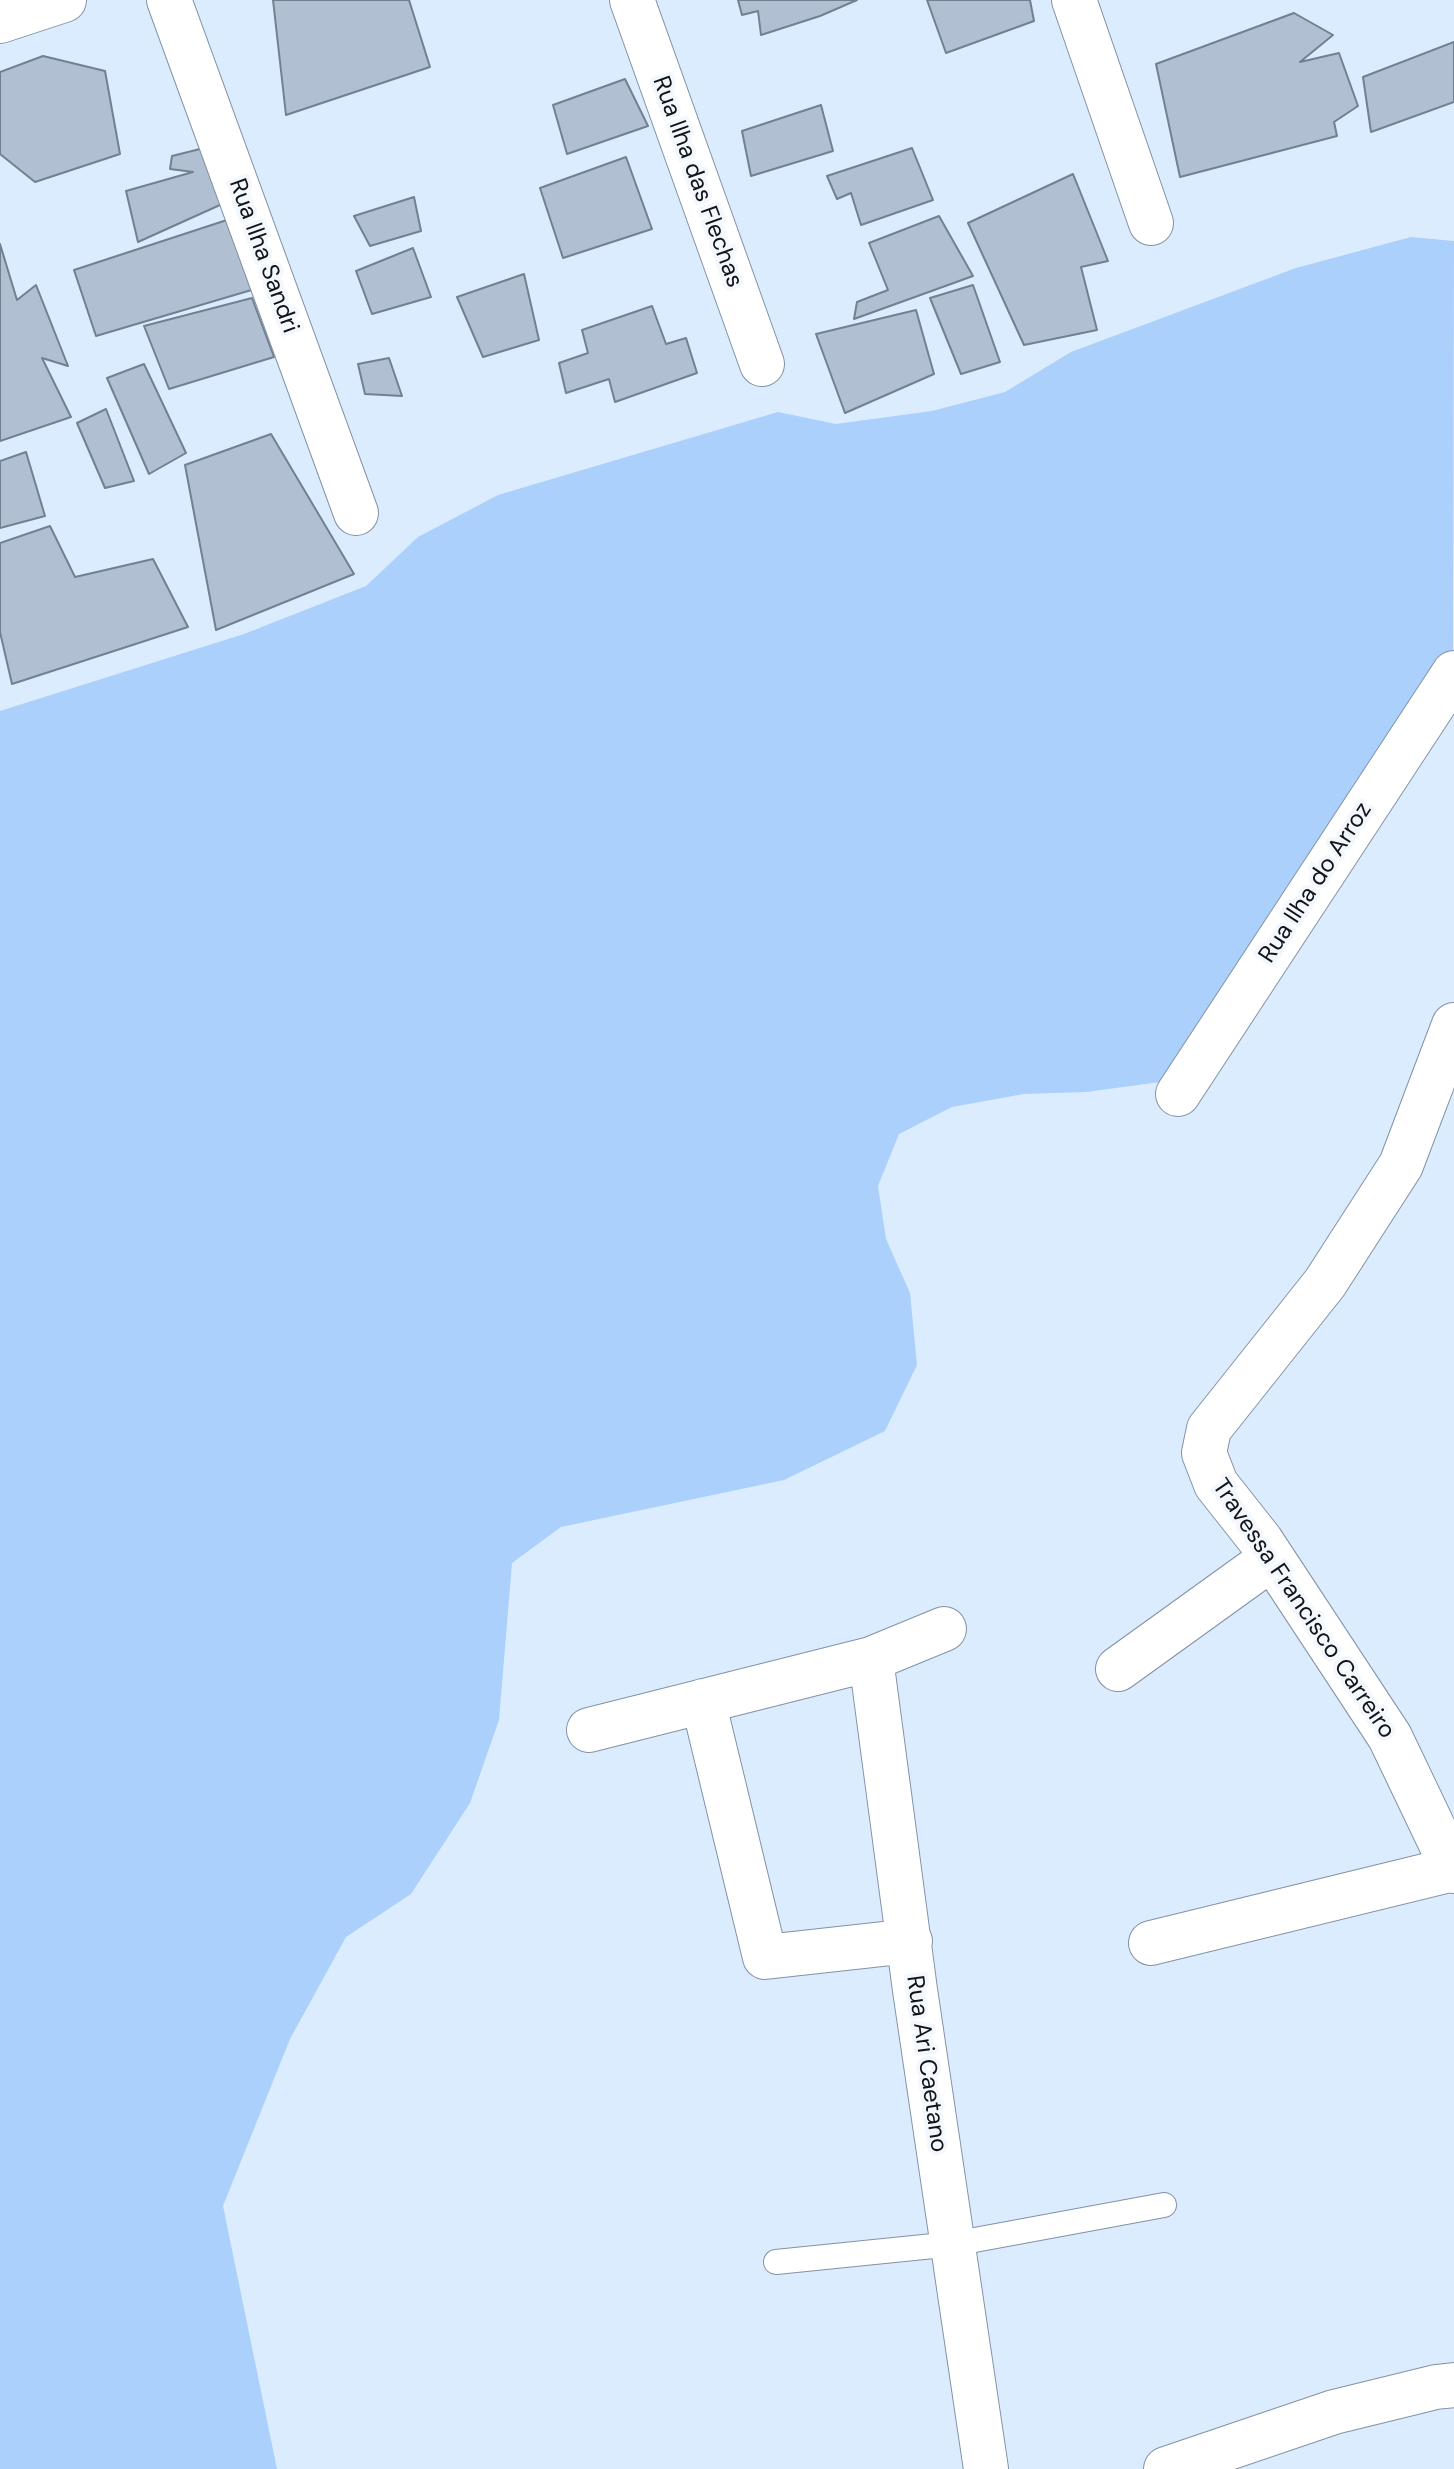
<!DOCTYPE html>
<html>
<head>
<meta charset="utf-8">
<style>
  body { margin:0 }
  canvas { display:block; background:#dbecff }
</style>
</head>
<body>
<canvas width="1454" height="2469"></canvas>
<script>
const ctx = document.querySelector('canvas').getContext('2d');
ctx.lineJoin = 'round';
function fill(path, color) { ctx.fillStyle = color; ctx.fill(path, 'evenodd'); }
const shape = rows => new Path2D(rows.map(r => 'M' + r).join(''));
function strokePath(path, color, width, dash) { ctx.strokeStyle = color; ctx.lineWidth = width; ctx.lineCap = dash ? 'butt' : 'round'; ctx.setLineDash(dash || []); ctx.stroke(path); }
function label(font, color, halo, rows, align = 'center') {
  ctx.font = font + ' "DM Sans",sans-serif'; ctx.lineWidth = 8; ctx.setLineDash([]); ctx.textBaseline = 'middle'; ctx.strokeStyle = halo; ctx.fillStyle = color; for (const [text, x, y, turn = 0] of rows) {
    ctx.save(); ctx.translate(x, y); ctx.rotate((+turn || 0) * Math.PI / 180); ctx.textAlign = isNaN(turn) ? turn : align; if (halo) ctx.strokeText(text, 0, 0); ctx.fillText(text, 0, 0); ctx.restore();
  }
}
const green = shape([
  [1411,237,1454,241,1453,650,1406,710,1168,1081,1086,1092,1024,1094,952,1107,899,1134,878,1186,886,1239,910,1293,917,1365,885,1431,784,1480,561,1527,512,1563,499,1720,470,1803,411,1894,346,1937,290,2039,223,2206,277,2469,0,2469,0,711,244,634,366,586,418,537,498,495,778,412,836,424,932,411,1005,392,1071,352,1296,268]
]);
const building = shape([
  [273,0,409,0,430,67,286,115,273,0],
  [738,0,857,0,820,16,761,35,758,11,742,15,738,0],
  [927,0,1030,0,1034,21,946,53,927,0],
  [1294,13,1333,35,1300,62,1339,53,1358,106,1334,122,1337,136,1180,177,1156,64,1294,13],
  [1454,42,1454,102,1371,132,1363,77,1454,42],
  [43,56,105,71,120,154,35,182,0,154,0,72,43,56],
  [625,79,648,126,567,154,553,105,625,79],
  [821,105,833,151,751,176,742,131,821,105],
  [212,146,231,200,138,242,126,191,193,172,170,169,172,156,212,146],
  [912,148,933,200,861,225,851,193,837,199,827,176,912,148],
  [626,157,652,229,563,258,540,188,626,157],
  [1073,174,1108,261,1081,267,1097,330,1024,345,968,223,1073,174],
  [414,197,421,231,370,246,354,216,414,197],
  [939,216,973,276,854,319,857,302,888,290,869,243,939,216],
  [230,219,265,286,96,336,74,270,230,219],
  [0,244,17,300,36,285,68,366,42,358,71,417,0,441,0,244],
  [413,248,431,297,372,314,356,271,413,248],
  [524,274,539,340,483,357,457,297,524,274],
  [973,285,1000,362,961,374,930,298,973,285],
  [252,298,274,357,169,389,144,326,252,298],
  [652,306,666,344,686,338,697,373,615,402,609,379,566,393,559,363,588,353,582,330,652,306],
  [916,310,934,374,845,413,816,334,916,310],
  [389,358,402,396,365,394,358,364,389,358],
  [144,364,186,453,149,474,107,378,144,364],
  [106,409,134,481,105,488,77,423,106,409],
  [271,434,354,574,216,630,185,465,271,434],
  [26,452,45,516,0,528,0,461,26,452],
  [50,526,75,577,153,559,188,627,12,684,0,632,0,543,50,526]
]);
const lane = shape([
  [776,2262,953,2244,1164,2205]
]);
const street = shape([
  [169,0,356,513],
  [632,0,762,364],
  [1074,0,1151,223],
  [0,21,64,0],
  [1454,1025,1401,1165,1325,1283,1209,1429,1204,1453,1216,1484,1261,1541,1390,1737,1454,1871],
  [1178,1094,1454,673],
  [871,1659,915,1990,986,2469],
  [1118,1669,1272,1558],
  [703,1701,765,1957,910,1941],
  [589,1730,871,1659,944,1629],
  [1151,1943,1453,1869],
  [1166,2469,1334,2412,1436,2387,1454,2385]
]);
const streetNames = [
  ["Rua Ilha das Flechas",697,182,70],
  ["Rua Ilha Sandri",263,256,70],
  ["Rua Ilha do Arroz",1316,883,-57],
  ["Travessa Francisco Carreiro",1303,1609,56],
  ["Rua Ari Caetano",926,2064,82]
];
fill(green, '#abd0fb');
fill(building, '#b0c0d2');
strokePath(building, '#728192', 2);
strokePath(lane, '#8392a4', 26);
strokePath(street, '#8392a4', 46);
strokePath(lane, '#fff', 24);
strokePath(street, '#fff', 44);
label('24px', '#10151c', '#f4f7fb', streetNames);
</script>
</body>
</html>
